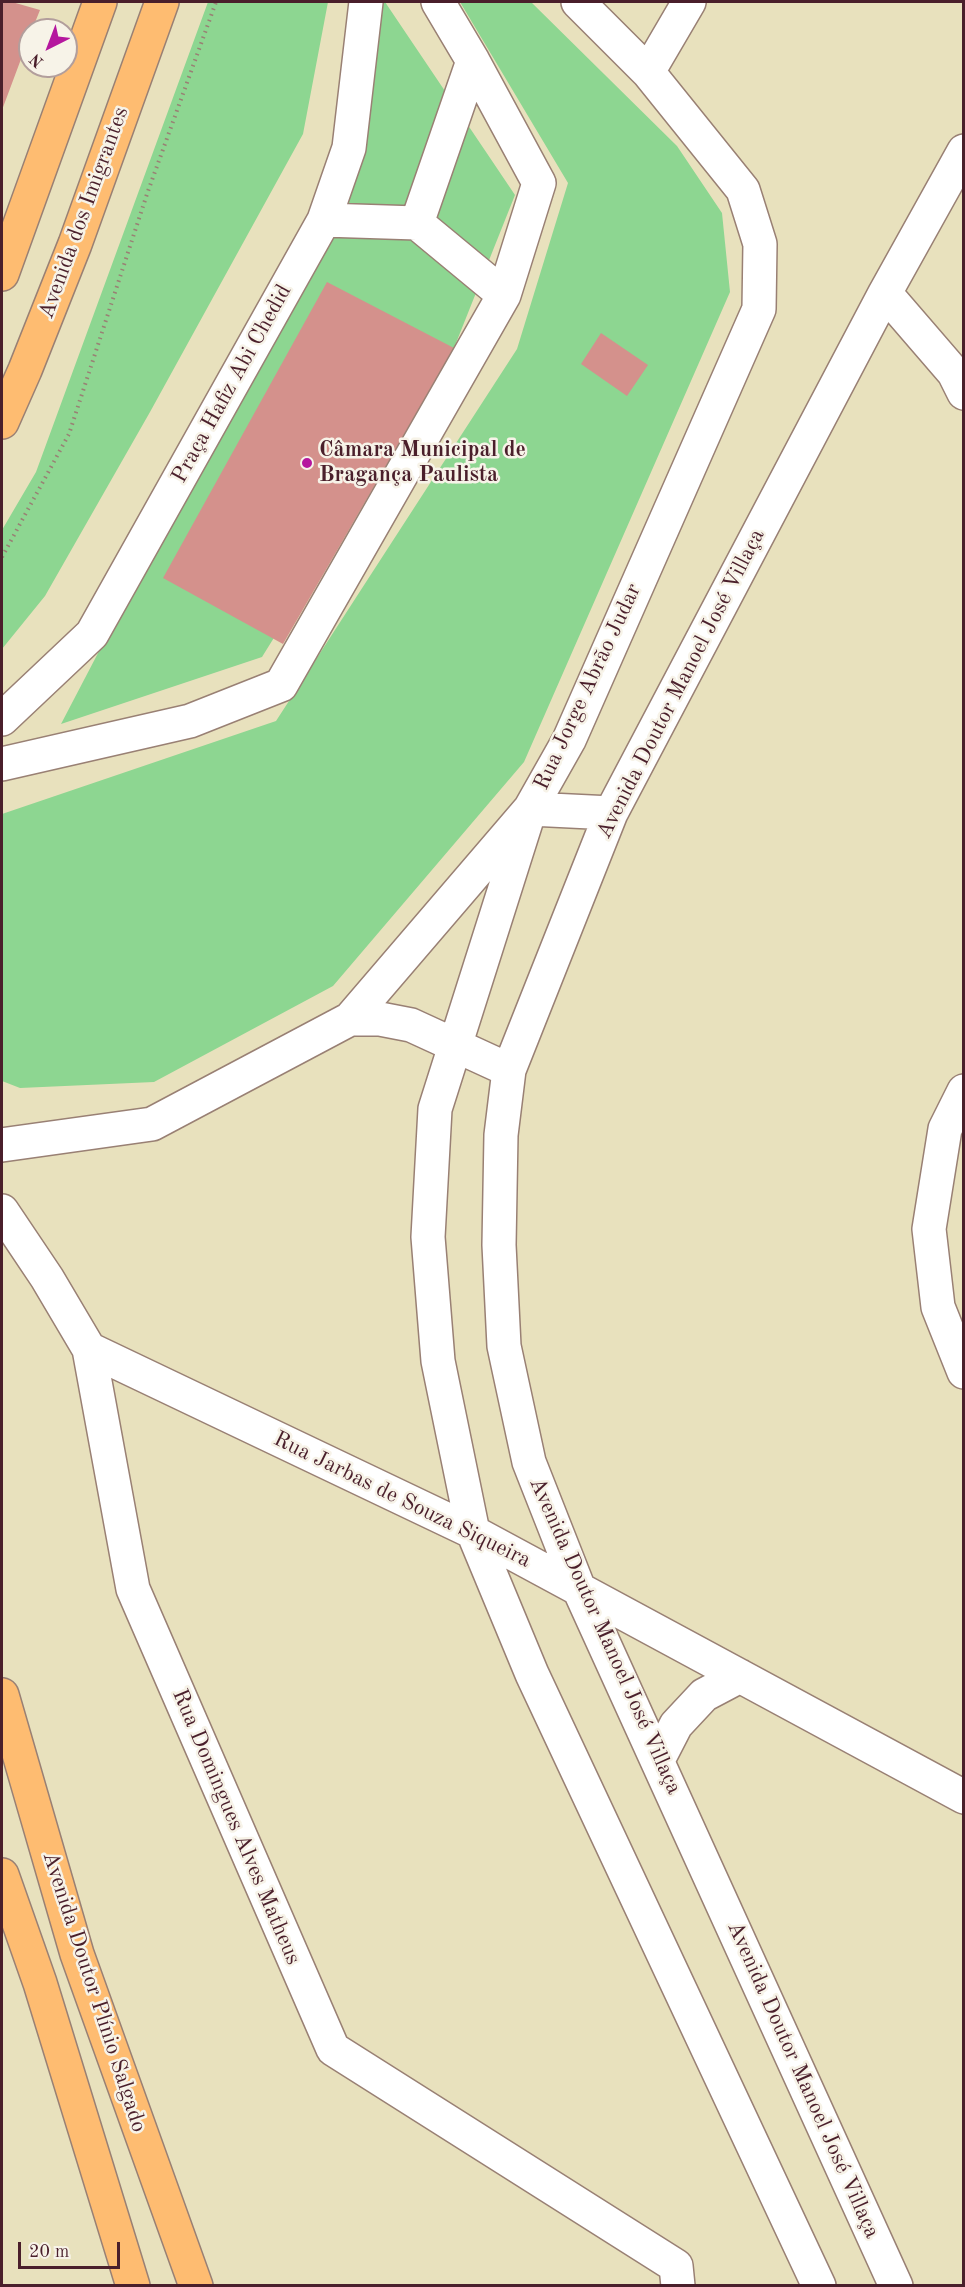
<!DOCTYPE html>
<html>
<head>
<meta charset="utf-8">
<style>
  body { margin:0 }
  #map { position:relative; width:965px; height:2287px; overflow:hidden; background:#e8e1bd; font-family:"Old Standard TT",serif }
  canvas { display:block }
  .frame { position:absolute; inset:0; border:3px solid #4a1f2b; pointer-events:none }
  .north { position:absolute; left:18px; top:18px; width:60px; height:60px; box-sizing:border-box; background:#f7f3e8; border:2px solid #b29e9c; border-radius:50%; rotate:222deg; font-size:16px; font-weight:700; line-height:24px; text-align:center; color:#4a1f2b }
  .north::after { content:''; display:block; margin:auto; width:21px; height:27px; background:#b5179e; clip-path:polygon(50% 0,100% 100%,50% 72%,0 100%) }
  .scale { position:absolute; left:18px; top:2242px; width:102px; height:27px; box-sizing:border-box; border:3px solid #4a1f2b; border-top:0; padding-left:8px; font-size:18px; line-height:21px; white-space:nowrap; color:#4a1f2b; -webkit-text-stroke:4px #f7f3e8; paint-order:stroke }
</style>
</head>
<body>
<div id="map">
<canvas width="965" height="2287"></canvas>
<div class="frame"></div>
<div class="north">N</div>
<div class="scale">20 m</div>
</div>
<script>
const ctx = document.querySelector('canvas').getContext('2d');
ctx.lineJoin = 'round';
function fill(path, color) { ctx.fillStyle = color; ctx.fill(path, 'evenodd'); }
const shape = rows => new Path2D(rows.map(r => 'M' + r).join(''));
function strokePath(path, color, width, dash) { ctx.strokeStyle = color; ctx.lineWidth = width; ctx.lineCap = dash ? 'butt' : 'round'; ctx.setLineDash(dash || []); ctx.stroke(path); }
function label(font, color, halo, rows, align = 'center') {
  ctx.font = font + ' "Old Standard TT",serif'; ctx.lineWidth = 5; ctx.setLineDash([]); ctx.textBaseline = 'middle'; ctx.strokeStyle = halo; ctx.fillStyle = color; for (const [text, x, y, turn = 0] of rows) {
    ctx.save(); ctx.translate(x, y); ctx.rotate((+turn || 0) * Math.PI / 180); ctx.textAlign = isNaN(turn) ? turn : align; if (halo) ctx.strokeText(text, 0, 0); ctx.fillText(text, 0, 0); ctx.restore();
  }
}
const green = shape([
  [208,2,328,2,303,134,150,412,45,596,2,649,2,530,36,472],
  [377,2,385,2,515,195,454,348,262,657,61,724,144,565,360,169],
  [460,2,531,2,677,146,722,213,730,292,524,762,333,986,154,1082,20,1088,2,1081,2,814,276,721,517,349,568,183]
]);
const building = shape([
  [2,2,12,2,40,10,32,30,30,30,30,35,2,110],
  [327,282,454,348,283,644,163,578],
  [601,333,648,365,627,396,581,364]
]);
const path = shape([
  [2,557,69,434,147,194,216,2]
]);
const minor = shape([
  [648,72,689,2],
  [324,220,417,223,504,295],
  [417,223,473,61],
  [885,293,954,373,964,393],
  [2,719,92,634,324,220,349,148,366,2],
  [2,764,190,721,281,685,504,295,539,183,473,61,438,2],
  [530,809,611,813],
  [526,822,435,1109,428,1237,438,1361,473,1532,532,1674,819,2286],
  [350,1019,380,1019,411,1025,509,1070],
  [964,1091,945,1129,929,1229,938,1307,964,1372],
  [2,1145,152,1124,350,1019,530,809,569,740,759,309,760,244,743,190,648,72,578,2],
  [2,1211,47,1278,89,1349,133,1589,333,2049,676,2266,678,2286],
  [89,1349,473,1532,964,1797],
  [658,1760,676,1725,704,1695,740,1676],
  [896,2286,579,1589,529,1462,504,1346,499,1245,501,1135,509,1070,611,813,885,293,964,151]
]);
const major = shape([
  [2,274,100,2],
  [2,422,25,370,75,244,162,2],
  [2,1695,77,1954,196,2286],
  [2,1875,40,1983,133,2286]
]);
const markers = [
  [307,463,6,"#b5179e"]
];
const streetNames = [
  ["Avenida dos Imigrantes",84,213,-70],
  ["Praça Hafiz Abi Chedid",232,384,-61],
  ["Avenida Doutor Manoel José Villaça",681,684,-63],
  ["Rua Jorge Abrão Judar",588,687,-65],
  ["Rua Jarbas de Souza Siqueira",402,1500,26],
  ["Avenida Doutor Manoel José Villaça",605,1636,66],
  ["Rua Domingues Alves Matheus",236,1827,67],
  ["Avenida Doutor Plínio Salgado",94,1992,72],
  ["Avenida Doutor Manoel José Villaça",803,2080,66]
];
const poiNames = [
  ["Câmara Municipal de",319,450],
  ["Bragança Paulista",319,475]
];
fill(green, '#8dd691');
fill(building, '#d4918c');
strokePath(minor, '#998074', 36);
strokePath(major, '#998074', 36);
strokePath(path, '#998074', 4, [1.5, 4.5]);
strokePath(minor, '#fff', 33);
strokePath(major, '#febc71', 33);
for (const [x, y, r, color] of markers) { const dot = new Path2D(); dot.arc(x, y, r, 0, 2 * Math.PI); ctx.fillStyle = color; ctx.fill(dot); strokePath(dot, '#f7f3e8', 2); }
label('22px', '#4a1f2b', '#f7f3e8', streetNames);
label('bold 22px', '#4a1f2b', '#f7f3e8', poiNames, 'left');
</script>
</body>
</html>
